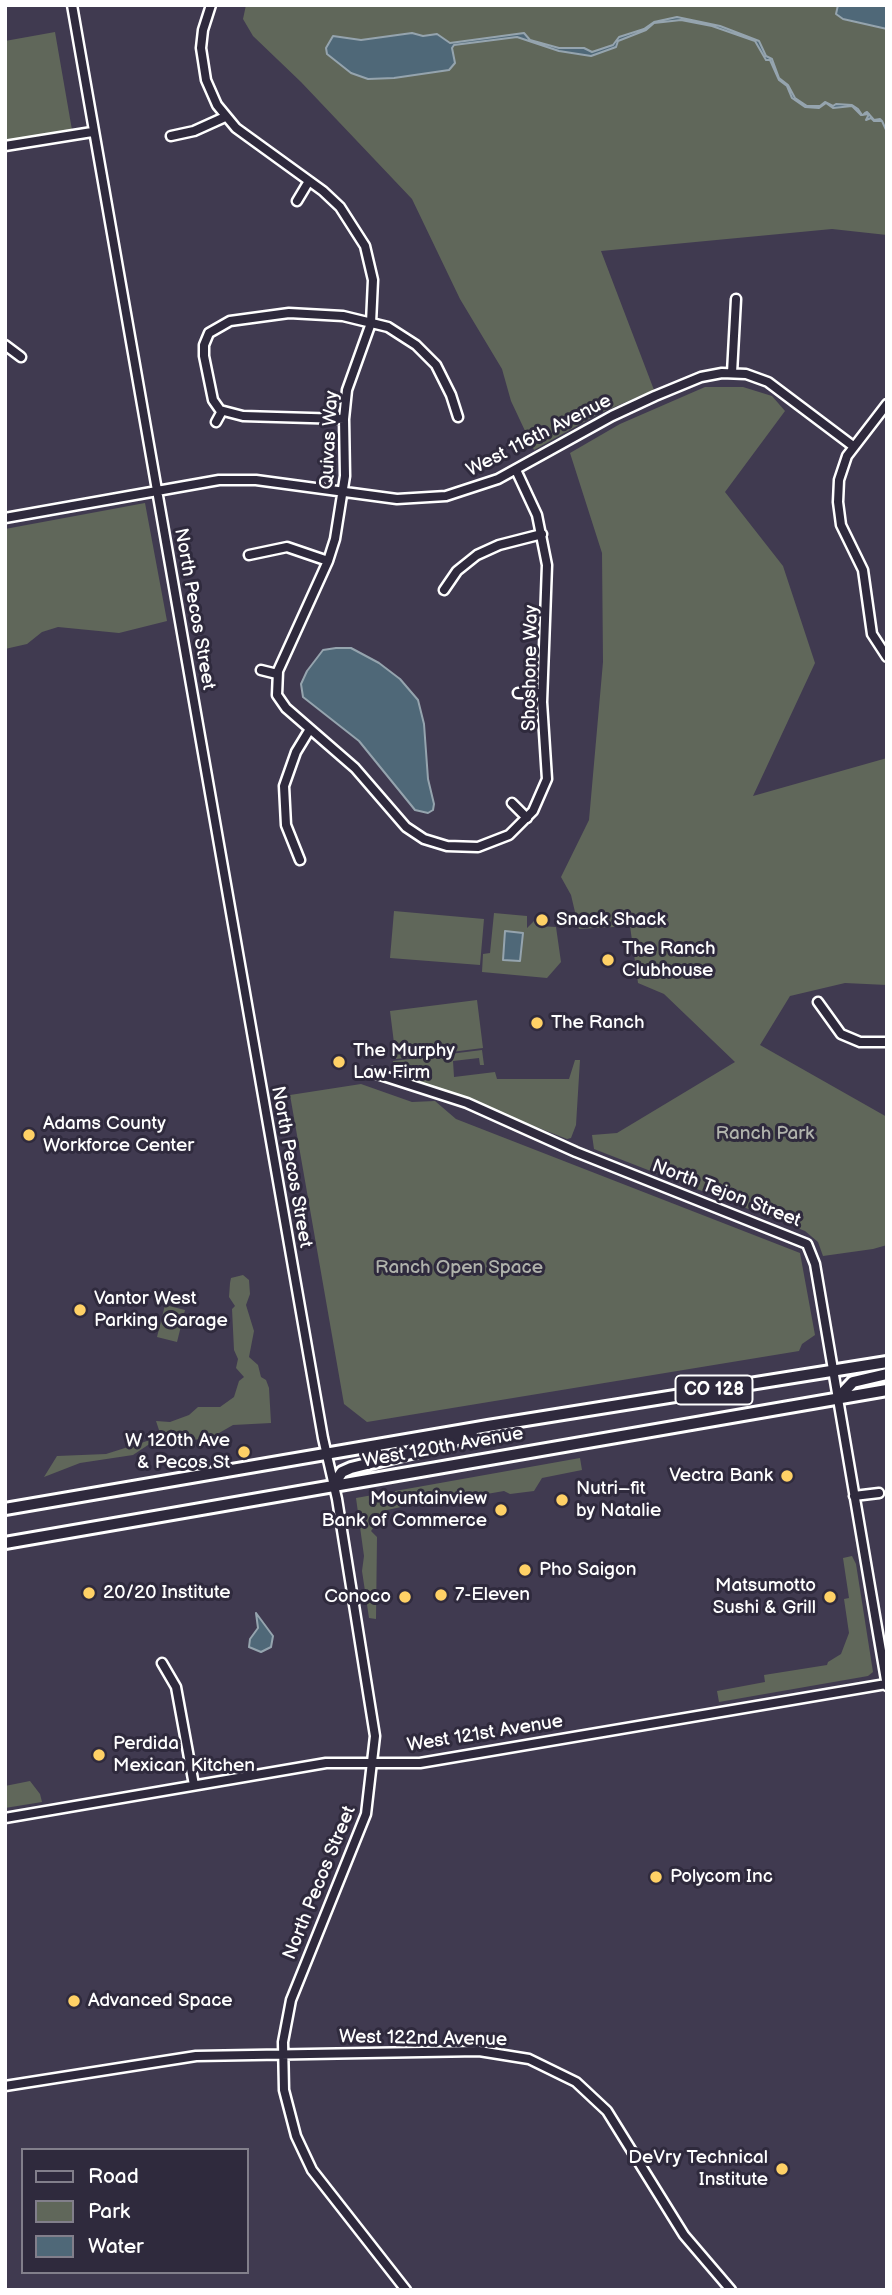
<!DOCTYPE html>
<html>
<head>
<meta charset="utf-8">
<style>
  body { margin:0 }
  #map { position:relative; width:892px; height:2295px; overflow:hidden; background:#403a50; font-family:"Balsamiq Sans",sans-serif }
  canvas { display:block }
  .frame { position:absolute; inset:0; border:7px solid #fff; pointer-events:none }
  .legend { position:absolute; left:21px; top:2148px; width:228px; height:126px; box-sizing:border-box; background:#2f2a3d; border:2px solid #827f8b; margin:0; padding:9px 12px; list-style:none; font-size:21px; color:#fff }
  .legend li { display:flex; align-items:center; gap:14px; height:35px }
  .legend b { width:35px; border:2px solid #827f8b }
</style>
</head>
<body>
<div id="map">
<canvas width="892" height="2295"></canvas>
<div class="frame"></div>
<ul class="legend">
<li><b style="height:9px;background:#2f2a3d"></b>Road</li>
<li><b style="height:19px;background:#60675a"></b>Park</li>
<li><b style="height:19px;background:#4f6878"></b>Water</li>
</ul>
</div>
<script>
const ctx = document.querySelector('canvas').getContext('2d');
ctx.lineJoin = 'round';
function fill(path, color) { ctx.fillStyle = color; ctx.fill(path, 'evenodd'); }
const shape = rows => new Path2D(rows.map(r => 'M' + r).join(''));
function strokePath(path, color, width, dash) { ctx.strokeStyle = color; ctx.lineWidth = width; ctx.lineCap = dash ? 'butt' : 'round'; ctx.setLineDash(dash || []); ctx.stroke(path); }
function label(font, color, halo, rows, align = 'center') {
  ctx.font = font + ' "Balsamiq Sans",sans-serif'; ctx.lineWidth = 6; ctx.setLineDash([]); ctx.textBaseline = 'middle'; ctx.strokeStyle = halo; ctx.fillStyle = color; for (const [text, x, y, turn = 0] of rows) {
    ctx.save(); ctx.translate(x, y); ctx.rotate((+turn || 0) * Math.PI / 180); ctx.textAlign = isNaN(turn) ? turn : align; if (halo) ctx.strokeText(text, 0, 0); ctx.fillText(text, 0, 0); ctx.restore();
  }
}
const green = shape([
  [246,5,887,5,887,235,832,229,601,251,654,390,598,414,534,450,511,401,502,369,460,299,412,199,301,82,253,36,243,19],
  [55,32,72,130,5,141,5,41],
  [705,387,743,387,772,396,785,411,725,492,783,566,815,663,753,796,887,758,887,985,845,983,790,996,760,1045,887,1117,887,1245,873,1249,823,1256,818,1242,805,1231,594,1149,592,1135,617,1133,735,1062,664,994,638,983,630,926,579,929,571,895,561,877,589,820,603,662,602,553,570,453,620,424],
  [145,503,167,621,119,633,58,627,42,632,27,644,5,649,5,529],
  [394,911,484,919,480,965,390,958],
  [494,913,527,916,527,928,534,921,539,926,556,927,561,962,547,978,482,972,483,954,490,953],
  [477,1000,483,1048,396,1059,390,1011],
  [482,1050,484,1065,480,1065,479,1058,453,1061,454,1077,495,1072,497,1079,569,1079,575,1060,580,1060,576,1125,571,1138,567,1139,395,1072,393,1061],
  [361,1084,412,1102,435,1101,456,1119,800,1253,815,1335,802,1344,799,1351,367,1422,344,1404,290,1095],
  [243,1275,249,1280,250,1294,246,1305,254,1331,249,1357,258,1365,261,1377,266,1380,269,1388,271,1423,233,1425,212,1437,194,1440,154,1441,133,1455,80,1463,44,1477,57,1456,106,1454,147,1441,160,1433,156,1421,170,1422,189,1415,198,1407,220,1407,234,1397,239,1381,244,1377,236,1368,238,1359,234,1350,232,1309,235,1306,229,1297,230,1283,231,1278],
  [165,1305,185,1310,177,1342,157,1337],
  [580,1458,582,1470,542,1478,534,1491,510,1494,504,1491,475,1496,467,1501,462,1494,387,1510,371,1531,377,1537,376,1619,369,1618,362,1571,364,1556,356,1498],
  [852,1556,856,1564,873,1672,868,1676,719,1702,717,1691,765,1682,764,1675,827,1665,828,1662,841,1654,849,1633,844,1599,849,1598,843,1558],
  [30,1781,40,1794,42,1802,5,1808,5,1786]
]);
const water = shape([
  [838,5,887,5,887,29,843,19,836,14,838,5],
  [677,17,720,26,759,41,766,56,772,59,779,78,788,85,795,98,807,106,820,106,825,102,833,106,836,104,852,105,858,109,862,115,863,115,865,113,867,112,874,120,880,119,882,121,887,132,882,121,874,121,871,118,866,120,869,114,861,115,852,106,833,108,826,103,819,108,805,107,792,98,787,86,779,80,770,60,766,60,755,41,712,26,681,20,654,23,646,30,618,41,616,47,591,56,559,51,517,37,454,45,452,48,455,63,449,70,394,78,368,79,351,73,327,54,326,48,333,36,361,40,412,33,423,36,437,34,450,43,524,33,530,40,559,48,584,48,592,52,613,45,619,37,644,29,654,22,677,17],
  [336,648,351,648,379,663,400,679,418,700,424,724,428,779,434,804,433,810,428,813,415,810,359,741,303,697,301,684,307,671,323,650,336,648],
  [505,931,523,933,520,961,503,960,505,931],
  [256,1613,273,1636,271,1647,261,1652,249,1647,250,1639,258,1628,256,1613]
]);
const minor = shape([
  [72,5,323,1438,337,1499,375,1736,366,1814,291,2000,283,2042,284,2090,296,2136,312,2170,406,2290],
  [211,5,203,30,201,48,206,80,217,105,236,128,323,191,340,207,365,246,373,280,371,323,347,390,344,419,345,476,335,539,328,561,278,671,277,695,286,708,355,768,406,827,424,839,447,846,478,847,509,835,533,811,547,779,542,702,547,565,537,515,516,470],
  [171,136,194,131,225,117],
  [5,146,92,132],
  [297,201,309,181],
  [5,345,21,357],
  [732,373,736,299],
  [887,404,847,456,839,480,838,502,841,525,863,570,872,634,887,657],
  [344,419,243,416,220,410,213,400,204,356,204,345,209,333,230,321,289,313,343,316,388,327,416,345,436,365,451,395,458,417],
  [216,422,222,411],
  [5,518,219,480,256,480,397,499,446,496,498,479,612,416,655,396,701,377,722,373,746,374,768,382,853,446],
  [249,555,287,547,328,561],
  [444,590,457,571,477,555,499,545,542,534],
  [261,670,277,674],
  [518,693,542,693],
  [512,803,527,818],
  [300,860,286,825,284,786,296,752,310,729],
  [818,1002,841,1034,860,1042,887,1042],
  [371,1072,467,1103,576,1152,807,1244,815,1264,887,1686],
  [854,1496,879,1493],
  [162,1663,176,1687,194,1785],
  [5,1818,326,1763,420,1763,886,1684],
  [5,2086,196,2056,479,2051,529,2059,576,2082,607,2111,684,2235,731,2290]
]);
const major = shape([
  [837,1399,853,1382,887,1374],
  [334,1484,342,1472,351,1468,443,1445,472,1433],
  [5,1509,488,1426,887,1362],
  [5,1543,887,1390]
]);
const markers = [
  [542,920,7,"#ffd166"],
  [608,960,7,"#ffd166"],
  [537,1023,7,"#ffd166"],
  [339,1062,7,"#ffd166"],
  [29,1135,7,"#ffd166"],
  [80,1310,7,"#ffd166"],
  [244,1452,7,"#ffd166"],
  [787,1476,7,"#ffd166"],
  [562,1500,7,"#ffd166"],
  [501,1510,7,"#ffd166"],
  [525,1570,7,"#ffd166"],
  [89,1593,7,"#ffd166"],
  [441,1595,7,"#ffd166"],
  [405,1597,7,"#ffd166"],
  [830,1597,7,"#ffd166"],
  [99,1755,7,"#ffd166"],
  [656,1877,7,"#ffd166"],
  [74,2001,7,"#ffd166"],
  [782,2169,7,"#ffd166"]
];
const shields = [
  [714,1390,77]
];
const shieldNames = [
  ["CO 128",714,1390]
];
const streetNames = [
  ["West 116th Avenue",539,436,-27],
  ["Quivas Way",330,440,-87],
  ["North Pecos Street",194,609,80],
  ["Shoshone Way",531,668,-89],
  ["North Pecos Street",291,1167,80],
  ["North Tejon Street",726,1194,21],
  ["West 120th Avenue",443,1448,-10],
  ["West 121st Avenue",485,1734,-9],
  ["North Pecos Street",320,1883,-68],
  ["West 122nd Avenue",423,2039,1]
];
const poiNames = [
  ["Snack Shack",556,920],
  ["The Ranch",622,949],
  ["Clubhouse",622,971],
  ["The Ranch",551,1023],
  ["The Murphy",353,1051],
  ["Law Firm",353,1073],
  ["Adams County",43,1124],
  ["Workforce Center",43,1146],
  ["Vantor West",94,1299],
  ["Parking Garage",94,1321],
  ["W 120th Ave",230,1441,"right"],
  ["& Pecos St",230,1463,"right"],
  ["Vectra Bank",773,1476,"right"],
  ["Nutri–fit",576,1489],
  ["by Natalie",576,1511],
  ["Mountainview",487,1499,"right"],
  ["Bank of Commerce",487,1521,"right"],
  ["Pho Saigon",539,1570],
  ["Matsumotto",816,1586,"right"],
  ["Sushi & Grill",816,1608,"right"],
  ["20/20 Institute",103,1593],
  ["7-Eleven",455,1595],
  ["Conoco",391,1597,"right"],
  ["Perdida",113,1744],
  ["Mexican Kitchen",113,1766],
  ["Polycom Inc",670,1877],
  ["Advanced Space",88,2001],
  ["DeVry Technical",768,2158,"right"],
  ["Institute",768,2180,"right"]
];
const parkNames = [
  ["Ranch Park",765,1134],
  ["Ranch Open Space",459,1268]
];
fill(green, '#60675a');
fill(water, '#4f6878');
strokePath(water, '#95a4ae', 2);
strokePath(minor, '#fff', 13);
strokePath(major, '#fff', 16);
strokePath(minor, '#2f2a3d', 8);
strokePath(major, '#2f2a3d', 10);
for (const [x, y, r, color] of markers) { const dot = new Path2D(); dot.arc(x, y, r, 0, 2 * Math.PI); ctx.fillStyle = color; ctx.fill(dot); strokePath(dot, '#2f2a3d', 2.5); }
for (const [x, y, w] of shields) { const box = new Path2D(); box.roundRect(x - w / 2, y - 14.5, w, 29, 5); ctx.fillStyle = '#2f2a3d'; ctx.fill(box); strokePath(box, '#fff', 2); }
label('bold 18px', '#fff', null, shieldNames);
label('19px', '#fff', '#2f2a3d', streetNames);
label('19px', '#fff', '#2f2a3d', poiNames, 'left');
label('19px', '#b0b3ac', '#2f2a3d', parkNames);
</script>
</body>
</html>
